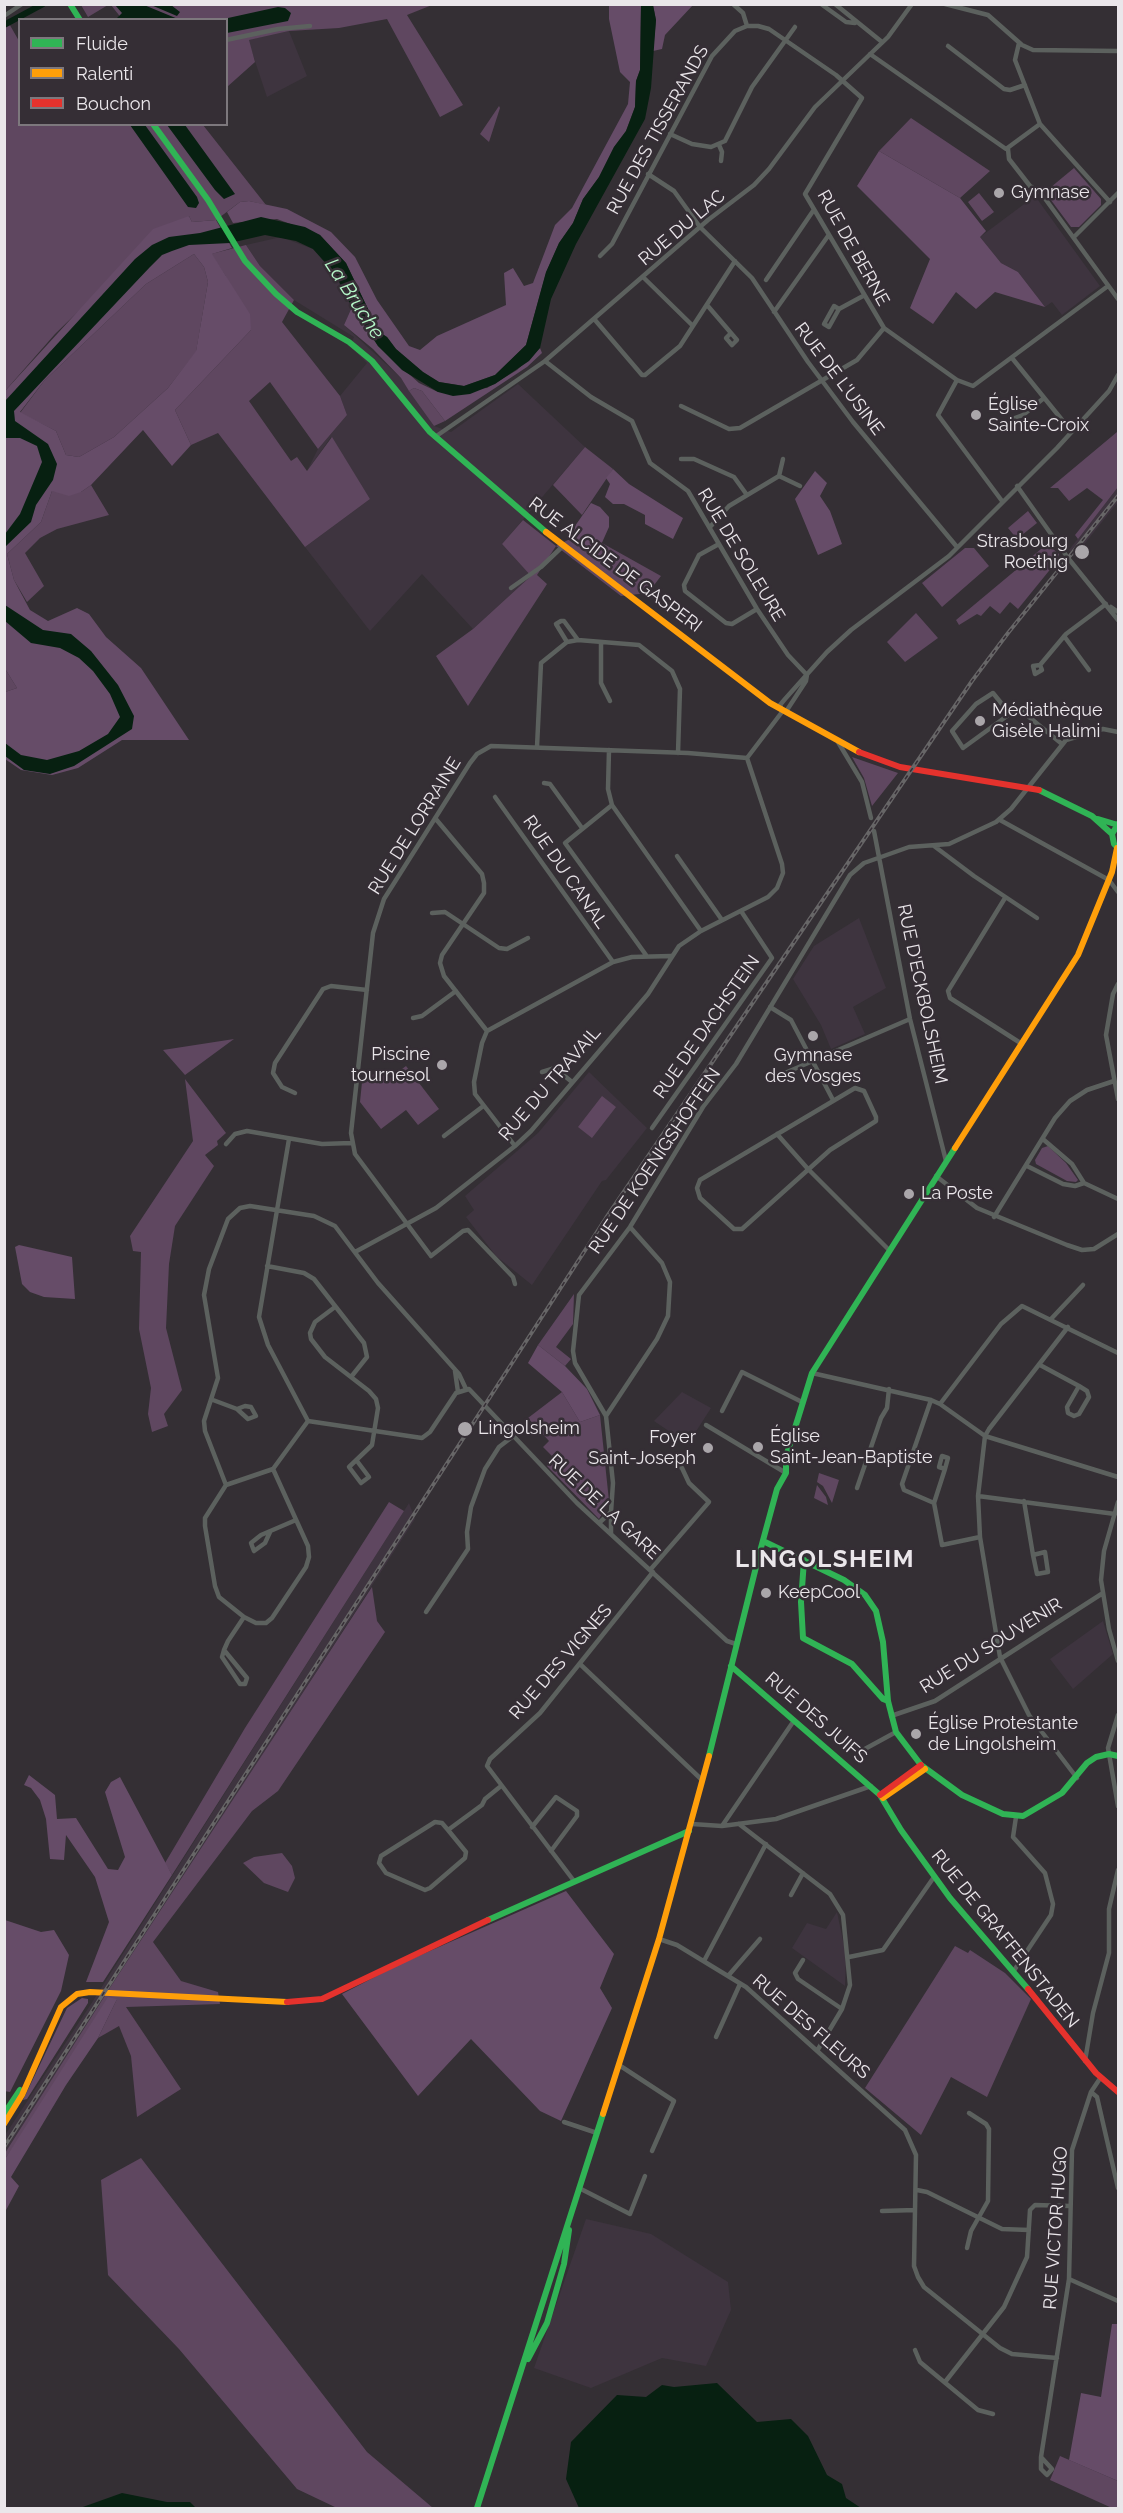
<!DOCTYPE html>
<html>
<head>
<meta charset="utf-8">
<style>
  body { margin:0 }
  #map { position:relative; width:1123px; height:2513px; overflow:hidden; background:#342f34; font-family:Raleway,sans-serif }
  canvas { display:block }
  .frame { position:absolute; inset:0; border:6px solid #eae6ea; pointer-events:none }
  .legend { position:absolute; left:18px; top:18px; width:210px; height:108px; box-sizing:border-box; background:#352e35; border:2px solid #7d787d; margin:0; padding:8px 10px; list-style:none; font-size:18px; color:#eae6ea }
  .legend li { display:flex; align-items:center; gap:12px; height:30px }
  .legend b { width:30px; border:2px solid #7d787d }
</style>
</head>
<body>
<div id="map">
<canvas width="1123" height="2513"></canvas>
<div class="frame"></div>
<ul class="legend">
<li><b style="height:8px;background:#30b455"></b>Fluide</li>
<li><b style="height:8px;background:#ff9f0a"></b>Ralenti</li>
<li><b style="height:8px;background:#e5322d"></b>Bouchon</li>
</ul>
</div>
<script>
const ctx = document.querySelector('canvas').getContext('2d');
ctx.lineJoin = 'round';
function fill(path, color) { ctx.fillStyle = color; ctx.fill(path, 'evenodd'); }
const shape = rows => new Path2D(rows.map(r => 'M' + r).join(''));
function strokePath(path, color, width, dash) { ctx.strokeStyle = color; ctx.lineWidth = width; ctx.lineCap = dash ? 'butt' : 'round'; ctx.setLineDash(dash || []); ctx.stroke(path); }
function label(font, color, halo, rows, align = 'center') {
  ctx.font = font + ' Raleway,sans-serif'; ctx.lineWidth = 5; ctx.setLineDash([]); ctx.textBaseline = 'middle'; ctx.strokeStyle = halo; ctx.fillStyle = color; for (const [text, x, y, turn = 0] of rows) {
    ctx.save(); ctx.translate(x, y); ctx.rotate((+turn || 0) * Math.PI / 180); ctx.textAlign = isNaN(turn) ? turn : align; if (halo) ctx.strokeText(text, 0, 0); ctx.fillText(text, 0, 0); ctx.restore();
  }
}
const built = shape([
  [289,31,307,76,267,97,248,40],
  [1035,196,1100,286,1062,315,1052,302,1045,307,1018,272,1001,263,980,237],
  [281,237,313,249,328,264,338,276,340,287,352,307,344,325,401,378,434,426,451,432,518,384,585,447,502,544,531,576,473,629,422,574,370,631,305,547,370,499,331,437,307,471,318,449,347,415,340,396,367,363,350,346,354,337,294,300,260,266,246,245],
  [1118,487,1118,502,1074,557,1069,550],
  [859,918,886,988,853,1007,865,1034,831,1049,821,1025,793,979,814,946],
  [589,1072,647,1128,606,1180,602,1181,532,1285,496,1256,466,1217,474,1210,465,1196,538,1133],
  [682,1392,711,1408,688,1444,654,1421],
  [409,1503,415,1519,5,2153,5,2135,91,2004],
  [1103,1621,1113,1654,1073,1689,1050,1659],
  [837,1912,846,1955,845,1986,792,1948,807,1923,826,1929],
  [586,2219,651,2234,728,2282,731,2310,706,2366,662,2358,591,2388,534,2368]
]);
const green = shape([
  [81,5,108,5,88,17],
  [111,5,432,5,407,15,463,105,440,117,387,19,339,28,289,31,249,40,255,62,227,87,226,20,122,19],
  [7,20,19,41,20,124,203,125,266,205,249,201,240,202,216,220,192,222,189,216,90,300,55,334,5,391,4,21],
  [499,106,500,108,489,142,480,134],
  [911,118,990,171,960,198,879,151],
  [1074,168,1101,199,1101,205,1079,227,1071,227,1045,192],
  [979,193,994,212,982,221,968,202],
  [246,245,260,266,294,300,282,322,340,396,347,415,318,449,270,382,249,401,291,461,297,457,307,471,332,437,370,499,305,547,218,433,191,445,175,410,251,330,225,275,211,254],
  [194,254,204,267,208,282,196,352,168,388,114,437,79,457,66,455,56,431,20,413,44,381,146,284],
  [414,388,422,391,445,421,434,426,409,391],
  [1117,432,1118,487,1078,539,1075,535,1103,500,1087,488,1069,501,1058,488,1050,488],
  [585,447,613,469,582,515,553,485],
  [91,485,109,515,57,529,40,538,25,553,44,586,27,602,14,580,7,554,41,522,52,491,81,492],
  [1028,511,1037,523,1017,539,1008,528],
  [523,520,556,546,572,538,596,556,602,543,661,576,648,593,621,596,556,546,537,575,547,584,468,706,436,656,473,629,531,576,502,544],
  [1047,544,1059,554,1057,561,1018,609,1010,602,1000,614,990,606,981,616,977,614,959,625,956,620],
  [965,548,974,548,989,566,942,607,922,583],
  [916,613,938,638,905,662,887,642],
  [4,667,17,688,5,692,4,692],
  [852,757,898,773,872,806,864,778],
  [234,1039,185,1075,163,1050],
  [406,1066,439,1109,418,1125,406,1110,381,1129,360,1102,362,1082,379,1070,387,1080],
  [185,1079,226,1133,217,1141,218,1145,205,1155,214,1166,175,1226,169,1264,166,1328,182,1390,164,1414,168,1426,152,1432,148,1414,151,1388,139,1329,141,1252,133,1251,130,1236,193,1141],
  [602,1096,616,1107,592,1138,578,1127],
  [1048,1146,1066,1163,1078,1180,1076,1182,1067,1181,1036,1164,1035,1160,1042,1148],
  [574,1294,573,1324,556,1347,571,1359,565,1366,538,1345],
  [562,1392,580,1422,600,1415,609,1501,599,1519,547,1466,560,1453,557,1451,552,1456,543,1447,549,1441,528,1418],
  [819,1473,839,1480,832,1503,823,1486,817,1482],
  [817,1485,826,1497,828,1505,814,1498],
  [389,1502,404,1511,172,1875,165,1863,245,1728],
  [372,1587,377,1621,385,1632,278,1791,252,1811,153,1942,181,1981,218,1992,220,2004,126,2007,181,2089,137,2117,131,2056,119,2026,98,2038,117,1999,5,2159,5,2153,113,1983],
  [282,1853,292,1866,295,1878,288,1892,264,1883,243,1863,254,1857],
  [955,1946,968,1953,970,1950,1005,1973,1031,1999,987,2097,951,2077,921,2135,865,2088],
  [141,2158,367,2452,433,2508,337,2508,297,2489,179,2349,108,2275,101,2180],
  [1060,2456,1118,2481,1118,2508,1112,2508,1050,2480]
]);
const forest = shape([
  [609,5,641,5,640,70,636,81,635,107,626,131,614,147,599,177,583,199,573,223,559,243,546,273,526,345,495,375,464,386,439,382,423,372,396,349,387,337,373,328,368,309,346,263,320,235,277,219,233,223,227,212,240,202,249,201,287,209,331,232,355,257,377,300,409,346,420,350,437,336,506,305,504,273,513,268,524,286,533,283,555,225,572,208,628,104,630,82,620,72,609,19],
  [653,5,693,5,665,35,662,49,653,51,656,20],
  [879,151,960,198,986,231,980,237,1001,263,1018,272,1045,307,995,292,976,309,956,292,933,324,910,308,930,259,857,186],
  [189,216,192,222,216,220,232,248,212,254,250,314,251,330,175,410,191,445,172,466,143,430,91,485,81,492,69,496,52,491,41,522,7,554,14,580,30,610,48,621,77,608,89,614,106,637,141,668,189,740,122,740,78,768,52,775,21,770,5,759,5,692,17,688,4,667,5,391,153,229],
  [194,254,204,267,208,282,196,351,168,388,114,437,79,457,66,455,56,431,20,412,44,381,146,284],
  [352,307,378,346,419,383,438,392,487,388,517,370,540,348,542,353,527,367,445,421,422,391,414,388,409,391,401,378,373,349,344,325],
  [613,469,629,484,683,518,673,539,645,524,645,515,624,504,613,504,605,497,610,484,606,478],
  [815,471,827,483,820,496,830,511,842,544,818,555,795,499],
  [591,503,600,507,609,517,609,527,596,556,572,538,575,526],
  [19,1245,72,1257,75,1299,44,1297,30,1292,22,1284,15,1247],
  [538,1345,565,1366,587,1389,600,1415,580,1422,562,1392,528,1363],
  [29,1775,55,1795,57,1819,76,1818,108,1869,118,1870,125,1857,105,1792,111,1782,120,1777,172,1875,103,1982,86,1982,109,1922,95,1877,66,1835,64,1860,50,1859,46,1819,40,1800,31,1788,24,1785],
  [566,1891,614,1954,600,1988,612,2008,561,2121,540,2111,471,2039,418,2096,342,1994,398,1965],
  [5,1920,41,1932,54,1930,69,1955,61,1991,10,2092,4,2091],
  [108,1997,117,1999,98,2038,66,2085,11,2177,19,2186,5,2212,5,2159],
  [82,1998,88,1999,88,2003,27,2099,23,2100,67,2008],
  [1112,2324,1118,2324,1118,2481,1069,2460,1081,2393,1101,2397]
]);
const water = shape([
  [115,5,144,5,178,19,116,19,122,13],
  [151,5,171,5,180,12,177,16],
  [641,5,653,5,656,20,651,88,645,119,576,244,551,299,540,348,529,361,495,384,470,394,453,396,438,392,402,370,378,346,344,294,337,276,313,249,296,241,265,235,230,243,189,245,172,251,162,255,150,267,14,411,15,421,48,444,57,464,53,480,36,505,31,522,5,547,5,534,20,514,42,462,37,446,20,438,5,438,5,401,135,259,152,245,169,237,200,233,261,217,305,227,320,235,346,263,368,309,373,328,387,337,396,349,423,372,439,382,464,386,495,375,526,345,546,272,559,243,573,223,583,199,599,177,614,147,626,131,635,107,636,81,640,70],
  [278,7,285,8,291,13,288,21,227,33,225,19,228,18],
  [130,125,145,125,197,197,199,203,196,208,188,207],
  [167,125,185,125,235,194,224,199,215,190],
  [5,605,43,630,71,634,91,651,118,685,134,716,132,729,74,766,50,774,24,770,5,756,5,743,21,755,47,760,79,751,108,734,120,717,110,694,93,671,79,658,60,648,31,643,5,621],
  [717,2383,757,2422,791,2419,808,2436,827,2475,842,2484,846,2498,861,2508,579,2508,566,2479,571,2442,617,2395,646,2397,662,2385,674,2387],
  [122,2493,167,2502,190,2502,196,2508,80,2508]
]);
const canal = shape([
  [4,25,43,4]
]);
const street = shape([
  [733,4,743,13,747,26],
  [821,4,846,22,855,23],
  [835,4,882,42],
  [945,4,988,15,1022,45,1033,50,1118,51],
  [4,16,22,4],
  [226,40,278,29,310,26],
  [1019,43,1015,60,1040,124,1110,202],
  [948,46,1004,89,1010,90,1025,85],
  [870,54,1006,149,1040,124],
  [670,134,692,144,711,147,725,141,752,87,795,27],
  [719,145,722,152,721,161],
  [1008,149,1009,159,1030,186,1041,193,1118,299],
  [648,174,674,191,700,227,752,278,808,362,853,422,957,547],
  [1074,237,1118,193],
  [600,256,612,244,712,56,735,31,747,26,758,26,769,29,836,75,862,98,805,194,884,328,957,380,973,386,1108,286],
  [644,278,693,326],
  [766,280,813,211],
  [707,305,731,333,726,338,732,345,737,340,731,333],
  [839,309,829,327,824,324,834,306,839,309,863,296],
  [774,312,828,236],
  [595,320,642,375,645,375,680,346,735,261],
  [1012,358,1071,431],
  [545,361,591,397,632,421,650,463,688,491,757,609,788,655,807,675],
  [957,380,938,415,1002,501],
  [681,406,729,429,740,428,857,360,884,328],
  [1012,419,1023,415,1044,398],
  [435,437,545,361,708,220,754,185,769,169,815,107,888,37,912,4],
  [681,459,694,459,734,477,747,495],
  [779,476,800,486],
  [1017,486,1068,558,1118,620],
  [710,527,729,506,779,476,783,459],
  [719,544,699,555,684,585,685,591,726,623,732,624,757,609],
  [511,588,541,567,563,546],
  [1111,607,1118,612],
  [1064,636,1089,670],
  [567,642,556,624,561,621,564,621,578,640],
  [601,642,601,683,610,701],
  [1040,665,1042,670,1035,674,1033,666,1040,665,1066,634,1106,604],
  [782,710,780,705,785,699,827,652,851,630,949,556,1057,448,1109,391,1118,375],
  [1010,714,993,693,976,704,952,731,963,748,1018,708,1062,744],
  [838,742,862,782,871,818],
  [537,747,541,663,567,642,578,640,639,645,672,671,680,689,678,753],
  [609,750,608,789,612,805,701,931],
  [747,758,782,712,787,710,806,681,807,675],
  [544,783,550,784,582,828],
  [495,797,613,962],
  [612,805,565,843,646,955],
  [435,818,482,874,484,883,484,893,442,955,440,963,444,976,487,1031,482,1043,474,1082,475,1094,515,1146],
  [1000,820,1109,880,1118,892],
  [874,831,910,1019,946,1161],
  [934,846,974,876,1037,918],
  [677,856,722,920],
  [1005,898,948,991,950,998,1022,1044],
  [432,913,445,912,499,948,507,949,528,938],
  [1118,984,1113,994,1106,1035,1118,1099],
  [770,1007,791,1020,833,1100],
  [413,1018,422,1016,456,991],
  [487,1031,613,962,632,957,671,956],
  [542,1072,555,1068,572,1082],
  [778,1076,910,1019],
  [855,1088,864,1091,876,1117,876,1121,830,1150,742,1229,734,1229,700,1198,697,1188,700,1180,855,1088],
  [295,1093,282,1087,273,1073,275,1063,323,989,331,986,367,990],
  [652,1128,772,958,741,911],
  [777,1134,808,1169,889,1250],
  [444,1136,482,1107],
  [289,1139,259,1317,268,1345,308,1421],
  [1044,1140,1072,1164,1084,1183,1118,1199],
  [226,1144,235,1134,247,1131,322,1144,351,1143],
  [1027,1166,1063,1184,1075,1186,1084,1183],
  [936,1176,977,1208,1067,1245,1082,1250,1094,1249,1118,1234],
  [994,1217,1055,1118,1070,1101,1087,1090,1114,1081],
  [355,1252,436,1208,515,1146,531,1131,648,994,679,946,701,931,768,897,777,888,783,873,782,864,747,758],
  [267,1266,304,1273,314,1279,364,1343,367,1357,351,1377],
  [515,1284,513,1277,468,1230,463,1231,431,1256,355,1154,351,1133,373,933,384,899,470,763,477,754,491,746,688,753,747,758],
  [335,1307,315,1322,310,1333,311,1339,325,1357,369,1391,376,1399,378,1408,372,1445,349,1467,361,1483,369,1477,357,1461],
  [1051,1319,1083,1285],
  [1068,1327,989,1429,985,1436,978,1496,980,1537,1000,1657,1029,1715,1077,1778],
  [1040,1365,1079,1386,1087,1391,1089,1397,1079,1414,1074,1416,1068,1413,1067,1407,1079,1386],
  [455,1371,458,1392],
  [812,1373,931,1400,940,1404,985,1436,1118,1477],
  [213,1400,237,1409,248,1419,256,1416,251,1407,245,1406,237,1409],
  [931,1400,902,1484,904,1490,934,1503,942,1545,980,1537],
  [940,1404,1001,1324,1022,1306,1118,1353],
  [722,1411,742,1372,802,1402],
  [606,1416,657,1339,668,1316,670,1282,662,1263,630,1227],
  [706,1425,786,1473],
  [942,1456,948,1458,945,1469,939,1467,942,1456],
  [273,1469,308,1546,309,1557,306,1567,272,1618,266,1623,256,1623,244,1617,219,1597,215,1586,205,1526,205,1518,226,1485,205,1431,204,1421,218,1378,204,1295,209,1269,228,1219,240,1208,250,1206,314,1216,335,1226,378,1283,459,1374,466,1389],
  [226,1485,273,1469,308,1421,422,1438,430,1432,456,1393,469,1389,577,1503,727,1641,736,1644],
  [857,1488,881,1418,887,1408,889,1389],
  [978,1496,1115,1514],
  [1024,1501,1033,1555],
  [1118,1502,1104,1551,1101,1580,1109,1629,1118,1661],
  [934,1503,945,1469],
  [611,1512,613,1483,606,1416,575,1363,573,1351,579,1295,630,1227,703,1107,736,1064,850,875,864,863,881,857,909,847,949,844,996,822,1011,809,1066,740,1103,729,1118,732],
  [599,1523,611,1512,611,1534],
  [270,1532,265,1543,254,1551,251,1543,261,1535,296,1520],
  [1045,1552,1048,1572,1037,1574,1033,1555,1045,1552],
  [650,1570,709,1502,689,1483,682,1468,660,1454],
  [426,1612,468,1549,467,1532,471,1507,485,1469,499,1447,512,1437],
  [224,1650,247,1678,245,1684,240,1684,222,1657,224,1650,228,1641,244,1617],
  [581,1665,702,1780],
  [1118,1715,1108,1748,1118,1806],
  [891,1716,935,1701,1103,1593],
  [853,1746,863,1750,896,1732],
  [692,1824,722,1826,776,1819,871,1786],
  [739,1824,830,1894,843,1915,850,1985,842,2009,817,2051],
  [722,1826,793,1722],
  [532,1827,556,1797,577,1811,577,1816,551,1851],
  [448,1830,466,1852,465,1858,430,1888,425,1890,386,1873,379,1863,381,1856,435,1822,442,1823,448,1830,482,1805,485,1799,501,1786],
  [574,1881,487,1766,490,1759,540,1713,653,1572],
  [791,1895,803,1873],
  [659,1939,677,1945,746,1987,905,2130,916,2155,914,2266,918,2277,924,2287,1000,2348,1012,2354,1057,2358],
  [849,1957,883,1950,934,1877],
  [803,1960,795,1973,798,1979,842,2009],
  [704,1961,766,1844],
  [1013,1972,1051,1915,1053,1904,1045,1873,1013,1837,1016,1817],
  [728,1976,760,1939],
  [716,2037,740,1984],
  [1085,2061,1093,2013,1109,1953,1109,1909,1118,1870],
  [619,2065,674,2101,652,2151],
  [1091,2092,1097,2097,1118,2188],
  [564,2122,597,2133],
  [579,2188,630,2214,645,2176],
  [917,2190,927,2192,1002,2229,1029,2230],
  [882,2211,915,2210],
  [967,2248,971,2231,988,2201,989,2129,986,2124,969,2113],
  [1069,2279,1118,2301],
  [915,2350,920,2362,978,2410,993,2414],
  [945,2382,1004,2307,1027,2257,1030,2210,1035,2205,1070,2206],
  [1041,2457,1041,2469,1047,2475,1052,2469,1041,2457,1069,2279,1072,2150,1091,2092,1101,2077]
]);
const fast = shape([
  [70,4,80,20],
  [153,124,208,200,245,261,276,294,297,312,349,342,372,361,430,432,546,532],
  [1039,790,1092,816,1112,834],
  [1098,819,1118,825],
  [1118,824,1112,834,1114,844,1118,848],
  [763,1541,844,1580,865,1595,876,1611,883,1642,888,1701,896,1732,921,1765,962,1795,1003,1814,1023,1816,1062,1793,1087,1763,1096,1757,1109,1754,1118,1756],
  [804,1560,801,1602,803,1638,852,1664,883,1699,888,1701],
  [731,1666,880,1795,901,1830,950,1898,1028,1989],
  [709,1756,759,1555,777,1489,786,1473,786,1457,812,1373,955,1148],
  [488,1920,689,1831],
  [4,2114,20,2090],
  [528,2359,547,2323,564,2264,569,2230],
  [477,2508,603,2114]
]);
const slow = shape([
  [546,532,770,703,859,752],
  [955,1148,1078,955,1112,872,1117,848],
  [883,1798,925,1769],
  [603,2114,659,1939,709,1756],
  [4,2124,22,2095,61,2007,77,1994,90,1992,287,2002]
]);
const jam = shape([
  [859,752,900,767,1039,790],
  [880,1795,921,1765],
  [1028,1989,1096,2073,1118,2092],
  [287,2002,322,1999,488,1920]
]);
const rail = shape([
  [4,2147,606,1218,972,681,1008,633,1118,496]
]);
const markers = [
  [999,193,6,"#aaa6aa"],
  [976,415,6,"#aaa6aa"],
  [1082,552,8,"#aaa6aa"],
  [980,721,6,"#aaa6aa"],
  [813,1036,6,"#aaa6aa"],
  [442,1065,6,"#aaa6aa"],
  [909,1194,6,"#aaa6aa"],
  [465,1429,8,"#aaa6aa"],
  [758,1447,6,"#aaa6aa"],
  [708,1448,6,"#aaa6aa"],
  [766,1593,6,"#aaa6aa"],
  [916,1734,6,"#aaa6aa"]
];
const streetNames = [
  ["RUE DES TISSERANDS",658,130,-61],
  ["RUE DU LAC",682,228,-40],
  ["RUE DE BERNE",853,248,61],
  ["RUE DE L'USINE",839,379,53],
  ["RUE DE SOLEURE",741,555,59],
  ["RUE ALCIDE DE GASPERI",615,565,37],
  ["RUE DE LORRAINE",415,826,-58],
  ["RUE DU CANAL",565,872,55],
  ["RUE D'ECKBOLSHEIM",922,994,78],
  ["RUE DE DACHSTEIN",707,1027,-55],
  ["RUE DU TRAVAIL",550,1084,-49],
  ["RUE DE KOENIGSHOFFEN",655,1161,-56],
  ["RUE DE LA GARE",604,1507,43],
  ["RUE DU SOUVENIR",991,1646,-32],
  ["RUE DES VIGNES",561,1662,-49],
  ["RUE DES JUIFS",816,1718,41],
  ["RUE DE GRAFFENSTADEN",1005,1939,51],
  ["RUE DES FLEURS",811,2027,41],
  ["RUE VICTOR HUGO",1056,2228,-86]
];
const poiNames = [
  ["Gymnase",1011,193],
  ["Église",988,405],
  ["Sainte-Croix",988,426],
  ["Strasbourg",1068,542,"right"],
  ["Roethig",1068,563,"right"],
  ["Médiathèque",992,711],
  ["Gisèle Halimi",992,732],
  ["Piscine",430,1055,"right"],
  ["tournesol",430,1076,"right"],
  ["Gymnase",813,1056,"center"],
  ["des Vosges",813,1077,"center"],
  ["La Poste",921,1194],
  ["Lingolsheim",478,1429],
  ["Église",770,1437],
  ["Saint-Jean-Baptiste",770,1458],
  ["Foyer",696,1438,"right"],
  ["Saint-Joseph",696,1459,"right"],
  ["KeepCool",778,1593],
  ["Église Protestante",928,1724],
  ["de Lingolsheim",928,1745]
];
const waterNames = [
  ["La Bruche",354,299,57]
];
const districtNames = [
  ["LINGOLSHEIM",825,1560]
];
fill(built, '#3e343f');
fill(green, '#5f4760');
fill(forest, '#664c68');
fill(water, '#072011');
strokePath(canal, '#072011', 6);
strokePath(street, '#5c615e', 4.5);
strokePath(fast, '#30b455', 6);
strokePath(slow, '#ff9f0a', 6);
strokePath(jam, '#e5322d', 6);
strokePath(rail, '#676667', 4);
strokePath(rail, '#352e35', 1.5, [4.5]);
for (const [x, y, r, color] of markers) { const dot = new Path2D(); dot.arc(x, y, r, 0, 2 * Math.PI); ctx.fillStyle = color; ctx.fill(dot); strokePath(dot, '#352e35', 2); }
label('18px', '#eae6ea', '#352e35', streetNames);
label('18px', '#eae6ea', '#352e35', poiNames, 'left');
label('italic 20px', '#b5f7c8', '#352e35', waterNames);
ctx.letterSpacing = '1.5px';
label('bold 24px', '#eae6ea', '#352e35', districtNames);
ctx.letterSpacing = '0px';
</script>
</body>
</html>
